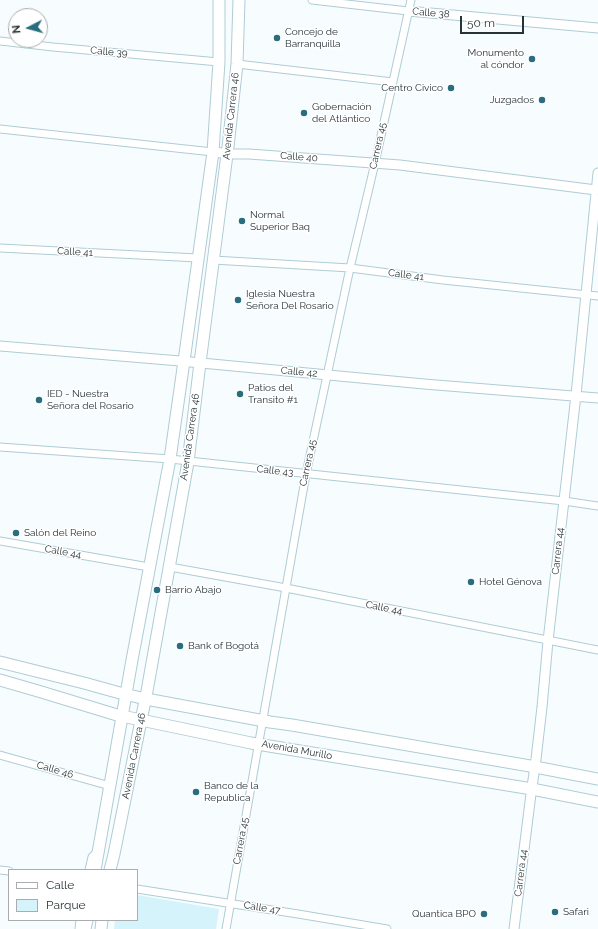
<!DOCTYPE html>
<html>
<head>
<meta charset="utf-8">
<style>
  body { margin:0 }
  #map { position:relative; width:598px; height:929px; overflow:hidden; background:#f7fdff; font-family:Raleway,sans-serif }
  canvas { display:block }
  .legend { position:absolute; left:8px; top:869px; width:130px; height:52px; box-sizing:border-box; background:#fff; border:1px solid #a9adaf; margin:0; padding:5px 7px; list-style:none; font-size:12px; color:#273336 }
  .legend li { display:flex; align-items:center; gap:8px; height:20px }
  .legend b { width:20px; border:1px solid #a9adaf }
  .north { position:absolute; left:8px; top:8px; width:40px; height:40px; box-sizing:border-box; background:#fff; border:1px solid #a9adaf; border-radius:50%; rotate:264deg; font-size:11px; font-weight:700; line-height:16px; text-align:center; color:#273336 }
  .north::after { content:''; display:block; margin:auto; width:14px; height:18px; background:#296d7e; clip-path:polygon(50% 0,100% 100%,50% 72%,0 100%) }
  .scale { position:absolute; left:460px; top:16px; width:64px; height:18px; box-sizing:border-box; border:2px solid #273336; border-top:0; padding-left:5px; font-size:12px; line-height:14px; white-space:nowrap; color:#273336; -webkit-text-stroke:3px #fff; paint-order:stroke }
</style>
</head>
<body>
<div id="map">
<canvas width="598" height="929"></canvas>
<ul class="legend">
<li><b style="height:5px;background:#fff"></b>Calle</li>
<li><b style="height:11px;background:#d4f3fb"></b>Parque</li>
</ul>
<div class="north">N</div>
<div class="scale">50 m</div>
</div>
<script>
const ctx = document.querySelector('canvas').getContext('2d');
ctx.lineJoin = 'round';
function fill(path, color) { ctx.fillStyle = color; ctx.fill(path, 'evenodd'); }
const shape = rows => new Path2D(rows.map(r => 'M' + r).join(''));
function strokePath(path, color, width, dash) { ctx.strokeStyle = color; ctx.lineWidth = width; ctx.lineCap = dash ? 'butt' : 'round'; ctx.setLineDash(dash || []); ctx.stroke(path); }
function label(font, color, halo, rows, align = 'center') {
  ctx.font = font + ' Raleway,sans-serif'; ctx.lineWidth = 3; ctx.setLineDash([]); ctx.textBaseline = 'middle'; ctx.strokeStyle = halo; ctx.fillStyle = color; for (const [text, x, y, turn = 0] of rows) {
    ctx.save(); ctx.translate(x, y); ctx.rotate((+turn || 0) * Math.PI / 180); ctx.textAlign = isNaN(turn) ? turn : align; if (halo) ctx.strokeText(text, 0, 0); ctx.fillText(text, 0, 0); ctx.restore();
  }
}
const green = shape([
  [137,895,219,909,216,929,114,929,115,920,137,920]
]);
const minor = shape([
  [312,0,408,11],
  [0,41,53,47,219,62],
  [237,64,393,82],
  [0,129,213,152],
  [0,248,198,258],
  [213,260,350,268,443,280,598,296],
  [0,447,170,459,564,501,598,506],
  [0,541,149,567],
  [170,567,286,588,598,650],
  [0,755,110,786],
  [0,870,9,871],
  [89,870,92,857,99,850],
  [137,889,298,914,387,929],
  [79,929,80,920],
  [226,929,306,474,350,268,375,163,411,0]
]);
const tertiary = shape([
  [408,11,598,28],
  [213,152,231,154,249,154,400,165,596,190],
  [0,346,180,361,424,384,598,398],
  [514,929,531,794,536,759,542,707,548,641,576,395,598,173]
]);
const primary = shape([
  [0,662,84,683,120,693,146,699,270,722,292,725,530,766,598,779],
  [0,680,38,691,117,715,251,743,532,789,598,802],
  [95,870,132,660,170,459,184,361,213,152,219,62,219,0],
  [110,870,114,854,147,691,188,462,200,363,228,147,237,64,239,0],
  [85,929,87,920],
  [101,929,102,920]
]);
const markers = [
  [277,38,4,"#296d7e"],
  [532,59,4,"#296d7e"],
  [451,88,4,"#296d7e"],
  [542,100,4,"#296d7e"],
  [304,113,4,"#296d7e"],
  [242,221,4,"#296d7e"],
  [238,300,4,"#296d7e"],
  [240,394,4,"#296d7e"],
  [39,400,4,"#296d7e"],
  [16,533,4,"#296d7e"],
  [471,582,4,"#296d7e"],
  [157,590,4,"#296d7e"],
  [180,646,4,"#296d7e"],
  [196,792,4,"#296d7e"],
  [555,912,4,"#296d7e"],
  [484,914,4,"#296d7e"]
];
const streetNames = [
  ["Calle 38",431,13,5],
  ["Calle 39",109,52,5],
  ["Avenida Carrera 46",231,116,-84],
  ["Carrera 45",378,146,-78],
  ["Calle 40",299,157,4],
  ["Calle 41",75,252,3],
  ["Calle 41",406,275,7],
  ["Calle 42",299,372,5],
  ["Avenida Carrera 46",190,437,-82],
  ["Carrera 45",308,463,-78],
  ["Calle 43",275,471,6],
  ["Carrera 44",558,551,-84],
  ["Calle 44",63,552,10],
  ["Calle 44",384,608,11],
  ["Avenida Murillo",297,750,10],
  ["Avenida Carrera 46",134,756,-79],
  ["Calle 46",55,770,16],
  ["Carrera 45",241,841,-80],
  ["Carrera 44",521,873,-83],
  ["Calle 47",262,908,9]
];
const poiNames = [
  ["Concejo de",285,32],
  ["Barranquilla",285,44],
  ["Monumento",524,53,"right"],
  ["al cóndor",524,65,"right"],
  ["Centro Civico",443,88,"right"],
  ["Juzgados",534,100,"right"],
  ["Gobernación",312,107],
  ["del Atlántico",312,119],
  ["Normal",250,215],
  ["Superior Baq",250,227],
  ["Iglesia Nuestra",246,294],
  ["Señora Del Rosario",246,306],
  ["Patios del",248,388],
  ["Transito #1",248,400],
  ["IED - Nuestra",47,394],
  ["Señora del Rosario",47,406],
  ["Salón del Reino",24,533],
  ["Hotel Génova",479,582],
  ["Barrio Abajo",165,590],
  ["Bank of Bogotá",188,646],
  ["Banco de la",204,786],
  ["Republica",204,798],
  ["Safari",563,912],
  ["Quantica BPO",476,914,"right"]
];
fill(green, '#d4f3fb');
strokePath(minor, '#afccd5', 9);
strokePath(tertiary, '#afccd5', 11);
strokePath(primary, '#afccd5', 13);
strokePath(minor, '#fff', 7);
strokePath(tertiary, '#fff', 9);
strokePath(primary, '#fff', 11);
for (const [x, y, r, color] of markers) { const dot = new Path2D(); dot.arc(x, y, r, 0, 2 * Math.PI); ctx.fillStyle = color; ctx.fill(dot); strokePath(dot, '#fff', 1.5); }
label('10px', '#273336', '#fff', streetNames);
label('10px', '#273336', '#fff', poiNames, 'left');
</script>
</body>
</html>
